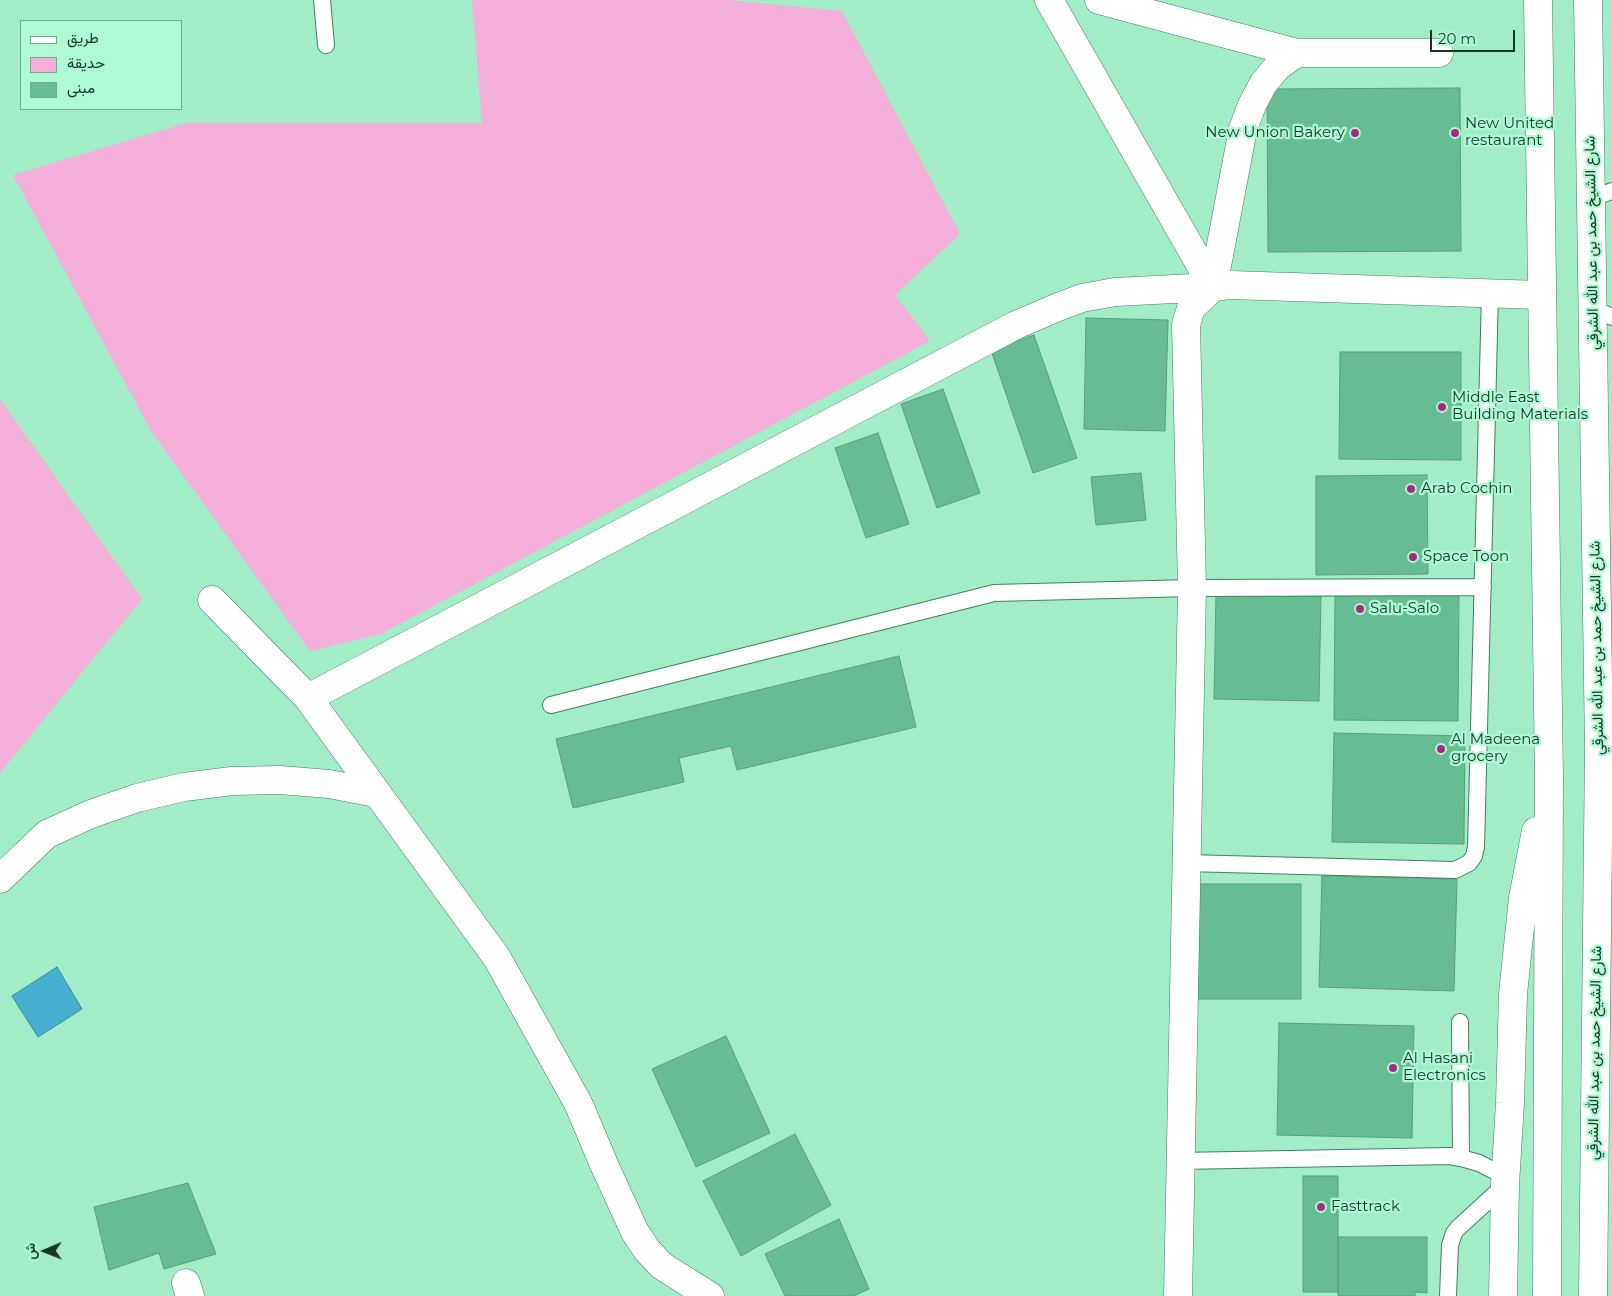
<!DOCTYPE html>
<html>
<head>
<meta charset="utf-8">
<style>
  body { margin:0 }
  #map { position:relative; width:1612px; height:1296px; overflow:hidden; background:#a2ecc7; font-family:Montserrat,Vazirmatn,sans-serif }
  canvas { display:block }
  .legend { position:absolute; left:20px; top:20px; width:162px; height:90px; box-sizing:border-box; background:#aff9d4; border:1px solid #73ab8f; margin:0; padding:6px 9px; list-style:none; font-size:15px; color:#183628 }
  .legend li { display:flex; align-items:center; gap:10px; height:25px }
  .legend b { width:25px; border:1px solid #73ab8f }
  .north { position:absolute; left:20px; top:1226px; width:50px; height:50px; -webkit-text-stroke:4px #aff9d4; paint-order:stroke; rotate:269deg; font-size:14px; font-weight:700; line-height:20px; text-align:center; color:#183628 }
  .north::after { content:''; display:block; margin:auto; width:18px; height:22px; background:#183628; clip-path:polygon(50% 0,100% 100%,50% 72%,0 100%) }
  .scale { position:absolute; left:1430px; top:30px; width:85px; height:22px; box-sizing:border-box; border:2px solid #183628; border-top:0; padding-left:6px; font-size:15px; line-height:18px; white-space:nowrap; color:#183628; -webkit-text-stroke:4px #aff9d4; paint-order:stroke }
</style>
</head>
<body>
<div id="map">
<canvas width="1612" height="1296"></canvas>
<ul class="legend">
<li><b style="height:6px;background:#fff"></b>طريق</li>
<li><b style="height:14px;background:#f4afda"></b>حديقة</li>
<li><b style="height:14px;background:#66bd94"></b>مبنى</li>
</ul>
<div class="north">ش</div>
<div class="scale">20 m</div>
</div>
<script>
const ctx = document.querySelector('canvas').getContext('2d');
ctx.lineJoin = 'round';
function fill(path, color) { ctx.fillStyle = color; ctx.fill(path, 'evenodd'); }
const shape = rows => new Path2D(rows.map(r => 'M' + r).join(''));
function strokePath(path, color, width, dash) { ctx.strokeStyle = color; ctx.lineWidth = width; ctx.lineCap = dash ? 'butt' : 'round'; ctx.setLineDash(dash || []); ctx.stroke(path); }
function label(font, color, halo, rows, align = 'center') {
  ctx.font = font + ' Montserrat,Vazirmatn,sans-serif'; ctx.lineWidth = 4.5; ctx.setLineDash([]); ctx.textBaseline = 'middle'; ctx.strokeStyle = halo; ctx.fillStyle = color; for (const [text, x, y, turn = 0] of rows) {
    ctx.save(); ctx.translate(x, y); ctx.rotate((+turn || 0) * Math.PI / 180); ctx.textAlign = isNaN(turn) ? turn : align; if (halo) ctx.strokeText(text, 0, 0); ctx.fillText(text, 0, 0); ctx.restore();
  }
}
const green = shape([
  [472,0,728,0,842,11,960,234,895,295,930,341,381,634,310,651,151,431,13,175,186,123,482,123],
  [0,399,142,599,0,773]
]);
const water = shape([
  [57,967,82,1009,38,1037,12,996,57,967]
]);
const building = shape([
  [1460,88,1461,251,1268,252,1267,89,1460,88],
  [1086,318,1168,320,1165,431,1084,429,1086,318],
  [1034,335,1077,458,1033,473,991,350,1034,335],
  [1340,352,1461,352,1461,460,1339,459,1340,352],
  [943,389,980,493,937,508,901,404,943,389],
  [878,433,909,524,866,538,835,448,878,433],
  [1141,473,1146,520,1096,525,1091,477,1141,473],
  [1427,475,1428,574,1316,575,1316,476,1427,475],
  [1335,593,1459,594,1458,721,1334,720,1335,593],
  [1216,594,1321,596,1319,701,1214,699,1216,594],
  [899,656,916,727,737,770,731,746,679,758,684,782,573,808,556,739,899,656],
  [1334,733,1465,736,1464,844,1332,842,1334,733],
  [1322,876,1457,879,1454,991,1319,987,1322,876],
  [1190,884,1301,884,1301,999,1190,999,1190,884],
  [1279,1023,1414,1026,1412,1138,1277,1135,1279,1023],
  [726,1036,770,1133,696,1167,652,1069,726,1036],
  [795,1134,831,1205,741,1256,703,1181,795,1134],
  [1303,1176,1338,1176,1338,1292,1303,1292,1303,1176],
  [188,1183,216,1254,164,1269,159,1253,109,1270,94,1207,188,1183],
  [839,1219,869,1289,854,1296,785,1296,765,1254,839,1219],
  [1338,1237,1427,1237,1427,1293,1415,1292,1415,1296,1338,1296,1338,1237]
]);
const service = shape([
  [322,0,326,45],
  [1592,198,1612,191],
  [1592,308,1612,317],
  [551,705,994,593,1192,588,1483,587],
  [1186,863,1455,870,1469,863,1474,856,1476,847,1490,293],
  [1460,1022,1461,1158],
  [1180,1161,1449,1156,1461,1158,1479,1163,1506,1177],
  [1448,1296,1450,1245,1454,1233,1458,1228,1505,1185]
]);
const minor = shape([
  [1049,0,1213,287],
  [1099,0,1297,53],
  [1213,287,1243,129,1252,105,1263,84,1278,66,1297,53,1439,53],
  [212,600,308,698,497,958,578,1103,606,1169,635,1232,647,1250,662,1266,710,1296],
  [308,698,1016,325,1058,307,1082,298,1115,292,1213,287],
  [0,879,47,834,91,814,137,798,184,787,232,781,280,780,329,784,376,793],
  [186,1283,190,1296],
  [1178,1296,1192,588,1186,325,1191,308,1213,287,1230,285,1541,295]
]);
const trunk = shape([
  [1538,0,1549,778,1547,1296],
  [1588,0,1599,748,1593,1296],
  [1503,1296,1505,1185,1510,1103,1513,994,1523,898,1536,831]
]);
const markers = [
  [1355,133,5,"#a42b81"],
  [1455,133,5,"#a42b81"],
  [1442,407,5,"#a42b81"],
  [1411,489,5,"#a42b81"],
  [1413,557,5,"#a42b81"],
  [1360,609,5,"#a42b81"],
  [1441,749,5,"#a42b81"],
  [1393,1068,5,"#a42b81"],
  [1321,1207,5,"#a42b81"]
];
const poiNames = [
  ["New United",1465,124],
  ["restaurant",1465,141],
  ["New Union Bakery",1345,133,"right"],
  ["Middle East",1452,398],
  ["Building Materials",1452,415],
  ["Arab Cochin",1421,489],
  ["Space Toon",1423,557],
  ["Salu-Salo",1370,609],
  ["Al Madeena",1451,740],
  ["grocery",1451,757],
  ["Al Hasani",1403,1059],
  ["Electronics",1403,1076],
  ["Fasttrack",1331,1207]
];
const streetNames = [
  ["شارع الشيخ حمد بن عبد الله الشرقي",1592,243,-91],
  ["شارع الشيخ حمد بن عبد الله الشرقي",1597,648,-91],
  ["شارع الشيخ حمد بن عبد الله الشرقي",1595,1053,-89]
];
fill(green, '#f4afda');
fill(water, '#47afcf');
strokePath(water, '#398b9d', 1);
fill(building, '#66bd94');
strokePath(building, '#569e7c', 1);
strokePath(service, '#3b8362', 18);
strokePath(minor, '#3b8362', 29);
strokePath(trunk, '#3b8362', 29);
strokePath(service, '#fff', 16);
strokePath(minor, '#fff', 28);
strokePath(trunk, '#fff', 28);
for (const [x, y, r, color] of markers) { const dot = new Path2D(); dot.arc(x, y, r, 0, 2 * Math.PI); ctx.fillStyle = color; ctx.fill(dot); strokePath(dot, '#aff9d4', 2); }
label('15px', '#183628', '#aff9d4', poiNames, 'left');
label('15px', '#183628', '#aff9d4', streetNames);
</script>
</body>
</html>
